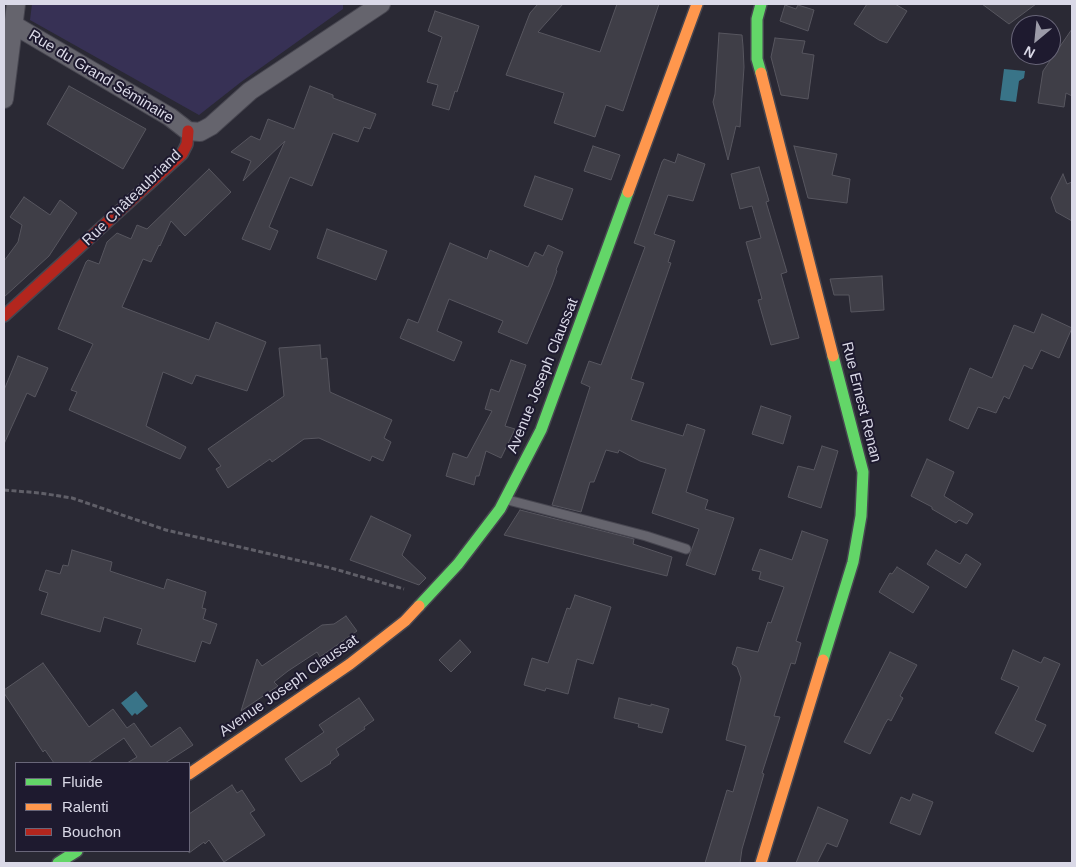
<!DOCTYPE html>
<html>
<head>
<meta charset="utf-8">
<style>
  body { margin:0 }
  #map { position:relative; width:1076px; height:867px; overflow:hidden; background:#2a2934; font-family:Arial,sans-serif }
  canvas { display:block }
  .frame { position:absolute; inset:0; border:5px solid #dad9e7; pointer-events:none }
  .legend { position:absolute; left:15px; top:762px; width:175px; height:90px; box-sizing:border-box; background:#1e1a2f; border:1px solid #696679; margin:0; padding:6px 9px; list-style:none; font-size:15px; color:#dad9e7 }
  .legend li { display:flex; align-items:center; gap:10px; height:25px }
  .legend b { width:25px; border:1px solid #696679 }
  .north { position:absolute; left:1011px; top:15px; width:50px; height:50px; box-sizing:border-box; background:#1e1a2f; border:1px solid #696679; border-radius:50%; rotate:208deg; font-size:14px; font-weight:700; line-height:20px; text-align:center; color:#dad9e7 }
  .north::after { content:''; display:block; margin:auto; width:18px; height:22px; background:#9c9ba8; clip-path:polygon(50% 0,100% 100%,50% 72%,0 100%) }
</style>
</head>
<body>
<div id="map">
<canvas width="1076" height="867"></canvas>
<div class="frame"></div>
<ul class="legend">
<li><b style="height:6px;background:#63d668"></b>Fluide</li>
<li><b style="height:6px;background:#ff974d"></b>Ralenti</li>
<li><b style="height:6px;background:#b3261e"></b>Bouchon</li>
</ul>
<div class="north">N</div>
</div>
<script>
const ctx = document.querySelector('canvas').getContext('2d');
ctx.lineJoin = 'round';
function fill(path, color) { ctx.fillStyle = color; ctx.fill(path, 'evenodd'); }
const shape = rows => new Path2D(rows.map(r => 'M' + r).join(''));
function strokePath(path, color, width, dash) { ctx.strokeStyle = color; ctx.lineWidth = width; ctx.lineCap = dash ? 'butt' : 'round'; ctx.setLineDash(dash || []); ctx.stroke(path); }
function label(font, color, halo, rows, align = 'center') {
  ctx.font = font + ' Arial,sans-serif'; ctx.lineWidth = 4; ctx.setLineDash([]); ctx.textBaseline = 'middle'; ctx.strokeStyle = halo; ctx.fillStyle = color; for (const [text, x, y, turn = 0] of rows) {
    ctx.save(); ctx.translate(x, y); ctx.rotate((+turn || 0) * Math.PI / 180); ctx.textAlign = isNaN(turn) ? turn : align; if (halo) ctx.strokeText(text, 0, 0); ctx.fillText(text, 0, 0); ctx.restore();
  }
}
const green = shape([
  [32,4,343,4,343,9,241,82,199,115,30,20]
]);
const water = shape([
  [1004,69,1025,71,1024,78,1019,81,1016,102,1000,100],
  [136,691,148,706,137,715,135,713,132,716,121,703]
]);
const building = shape([
  [538,4,563,4,538,32,600,52,617,4,659,4,623,111,606,105,595,137,554,123,564,93,506,75,530,13,538,4],
  [867,4,895,4,907,11,887,43,879,40,854,24,867,4],
  [982,4,1036,4,1009,24,982,4],
  [785,5,796,9,798,5,814,10,808,31,780,21,785,5],
  [435,11,479,26,457,92,455,91,449,110,432,105,438,85,427,82,442,37,428,31,435,11],
  [1072,29,1072,96,1066,93,1064,107,1038,103,1043,71,1072,29],
  [719,33,742,35,743,46,744,67,740,127,736,126,728,160,713,102,715,94,719,33],
  [775,38,805,41,802,53,814,55,808,99,781,95,771,57,775,38],
  [69,86,146,129,123,169,47,124,69,86],
  [310,86,333,95,333,98,376,114,370,129,364,127,358,142,333,133,312,186,290,177,269,227,278,231,270,250,242,239,285,141,243,181,251,161,231,152,251,136,260,140,268,119,294,129,310,86],
  [593,146,620,155,611,180,584,171,593,146],
  [794,146,837,154,832,175,850,179,847,203,808,198,794,146],
  [678,154,705,164,693,201,668,195,654,234,675,241,668,262,671,263,631,379,644,383,631,420,683,436,687,424,705,430,686,492,708,500,705,509,734,518,715,575,686,565,699,529,652,513,666,469,640,461,619,450,618,453,606,450,594,482,590,482,581,512,552,505,590,387,581,383,589,361,601,365,645,247,634,243,662,162,664,159,675,163,678,154],
  [759,167,769,201,766,202,787,272,781,274,799,338,771,345,758,300,762,299,746,242,761,238,752,206,740,209,731,174,759,167],
  [209,169,231,192,185,236,171,221,160,246,159,245,151,262,143,259,122,307,209,340,216,322,266,342,247,391,196,375,192,384,163,372,146,426,186,447,180,459,69,410,77,392,71,390,93,344,58,329,86,262,88,260,99,264,107,242,117,233,131,239,137,225,147,229,209,169],
  [1063,174,1067,184,1072,182,1072,221,1056,212,1051,198,1063,174],
  [535,176,573,189,562,220,524,206,535,176],
  [24,197,50,215,60,200,77,213,49,256,4,297,4,261,18,242,22,225,10,217,24,197],
  [327,229,387,251,376,280,317,258,327,229],
  [450,243,487,259,490,250,528,267,535,252,543,256,548,245,563,252,556,270,557,271,552,285,527,344,498,332,503,321,449,299,437,331,462,342,454,361,400,338,408,319,418,323,450,243],
  [882,276,884,310,851,312,849,295,834,295,830,279,882,276],
  [1042,314,1072,328,1059,358,1041,350,1032,369,1024,365,1009,399,1004,396,996,413,978,407,968,429,949,420,970,368,992,378,1014,325,1034,333,1042,314],
  [320,345,321,359,327,358,330,392,392,420,384,438,391,442,383,461,372,456,370,461,319,438,304,439,272,462,270,459,228,488,216,469,221,466,208,449,284,396,279,348,320,345],
  [18,356,48,368,35,397,27,393,4,444,4,390,18,356],
  [511,360,526,365,505,426,515,429,501,458,486,451,479,476,476,476,474,485,446,476,453,453,467,458,492,411,485,409,491,389,499,392,511,360],
  [761,406,791,416,783,444,752,434,761,406],
  [822,446,838,451,821,508,788,497,798,466,814,470,822,446],
  [927,459,954,472,944,496,973,514,967,524,959,520,956,523,932,509,932,507,911,496,927,459],
  [520,510,634,539,633,544,672,557,667,576,504,535,520,510],
  [371,516,411,535,402,555,426,578,419,585,350,560,371,516],
  [802,531,828,540,796,641,801,643,795,664,791,663,774,716,780,717,762,773,764,774,742,849,740,863,705,863,727,790,733,792,746,746,726,740,741,678,737,667,732,664,737,647,758,652,768,622,771,623,784,587,759,579,761,572,752,570,760,549,792,560,802,531],
  [72,550,112,562,110,571,164,589,167,579,206,592,202,608,206,609,203,619,217,624,210,644,202,641,195,662,137,644,142,629,104,617,100,632,41,614,48,593,39,590,46,570,60,574,63,565,68,566,72,550],
  [936,550,960,564,966,554,981,564,966,588,927,564,936,550],
  [897,567,929,587,913,613,879,592,890,573,892,574,897,567],
  [575,595,611,607,593,664,577,659,568,694,546,688,545,691,524,685,532,658,548,663,567,608,570,609,575,595],
  [346,616,357,631,320,657,317,652,288,671,274,682,278,686,241,711,257,659,262,666,322,625,334,624,346,616],
  [460,640,471,652,451,672,439,660,460,640],
  [1013,650,1041,663,1044,657,1060,664,1035,720,1046,725,1033,752,995,733,1019,687,1001,679,1013,650],
  [890,652,917,665,900,696,903,698,891,721,888,719,885,724,870,754,844,742,890,652],
  [43,663,89,727,113,709,127,728,134,723,151,747,180,727,193,745,165,763,127,763,137,757,124,738,88,763,54,763,45,750,43,752,4,693,4,690,43,663],
  [359,698,374,720,364,727,365,729,336,749,339,755,330,762,331,763,301,782,285,759,324,732,319,725,359,698],
  [619,698,651,706,651,704,669,709,662,733,638,727,639,724,614,718,619,698],
  [232,785,237,793,242,790,255,810,250,813,265,835,224,862,209,840,205,844,204,842,189,853,189,814,232,785],
  [913,794,933,802,920,835,890,823,901,797,910,801,913,794],
  [818,807,848,820,837,847,827,843,817,863,796,863,818,807]
]);
const path = shape([
  [4,490,40,493,72,498,166,530,331,568,404,589]
]);
const lane = shape([
  [508,500,646,536,686,549]
]);
const street = shape([
  [14,25,170,117,188,131,200,132,211,126,250,91,381,4],
  [4,99,16,4]
]);
const fast = shape([
  [761,73,757,59,757,19,761,4],
  [419,606,458,564,500,509,541,430,628,192],
  [823,660,853,562,861,516,863,472,833,356],
  [58,863,77,851]
]);
const slow = shape([
  [761,73,833,356],
  [628,192,697,4],
  [189,774,350,664,405,621,419,606],
  [761,863,823,660]
]);
const jam = shape([
  [4,316,182,154,187,144,188,131]
]);
const streetNames = [
  ["Rue du Grand Séminaire",101,77,31],
  ["Rue Châteaubriand",132,198,-44],
  ["Avenue Joseph Claussat",543,376,-68],
  ["Rue Ernest Renan",861,402,76],
  ["Avenue Joseph Claussat",289,686,-35]
];
fill(green, '#373155');
fill(water, '#397488');
fill(building, '#3f3e47');
strokePath(building, '#57565f', 1);
strokePath(lane, '#474650', 11);
strokePath(street, '#474650', 20);
strokePath(fast, '#474650', 14);
strokePath(slow, '#474650', 14);
strokePath(jam, '#474650', 14);
strokePath(path, '#605f68', 3, [5, 2.5]);
strokePath(lane, '#65646d', 9);
strokePath(street, '#65646d', 18);
strokePath(fast, '#63d668', 11);
strokePath(slow, '#ff974d', 11);
strokePath(jam, '#b3261e', 11);
label('15px', '#dad9e7', '#1e1a2f', streetNames);
</script>
</body>
</html>
